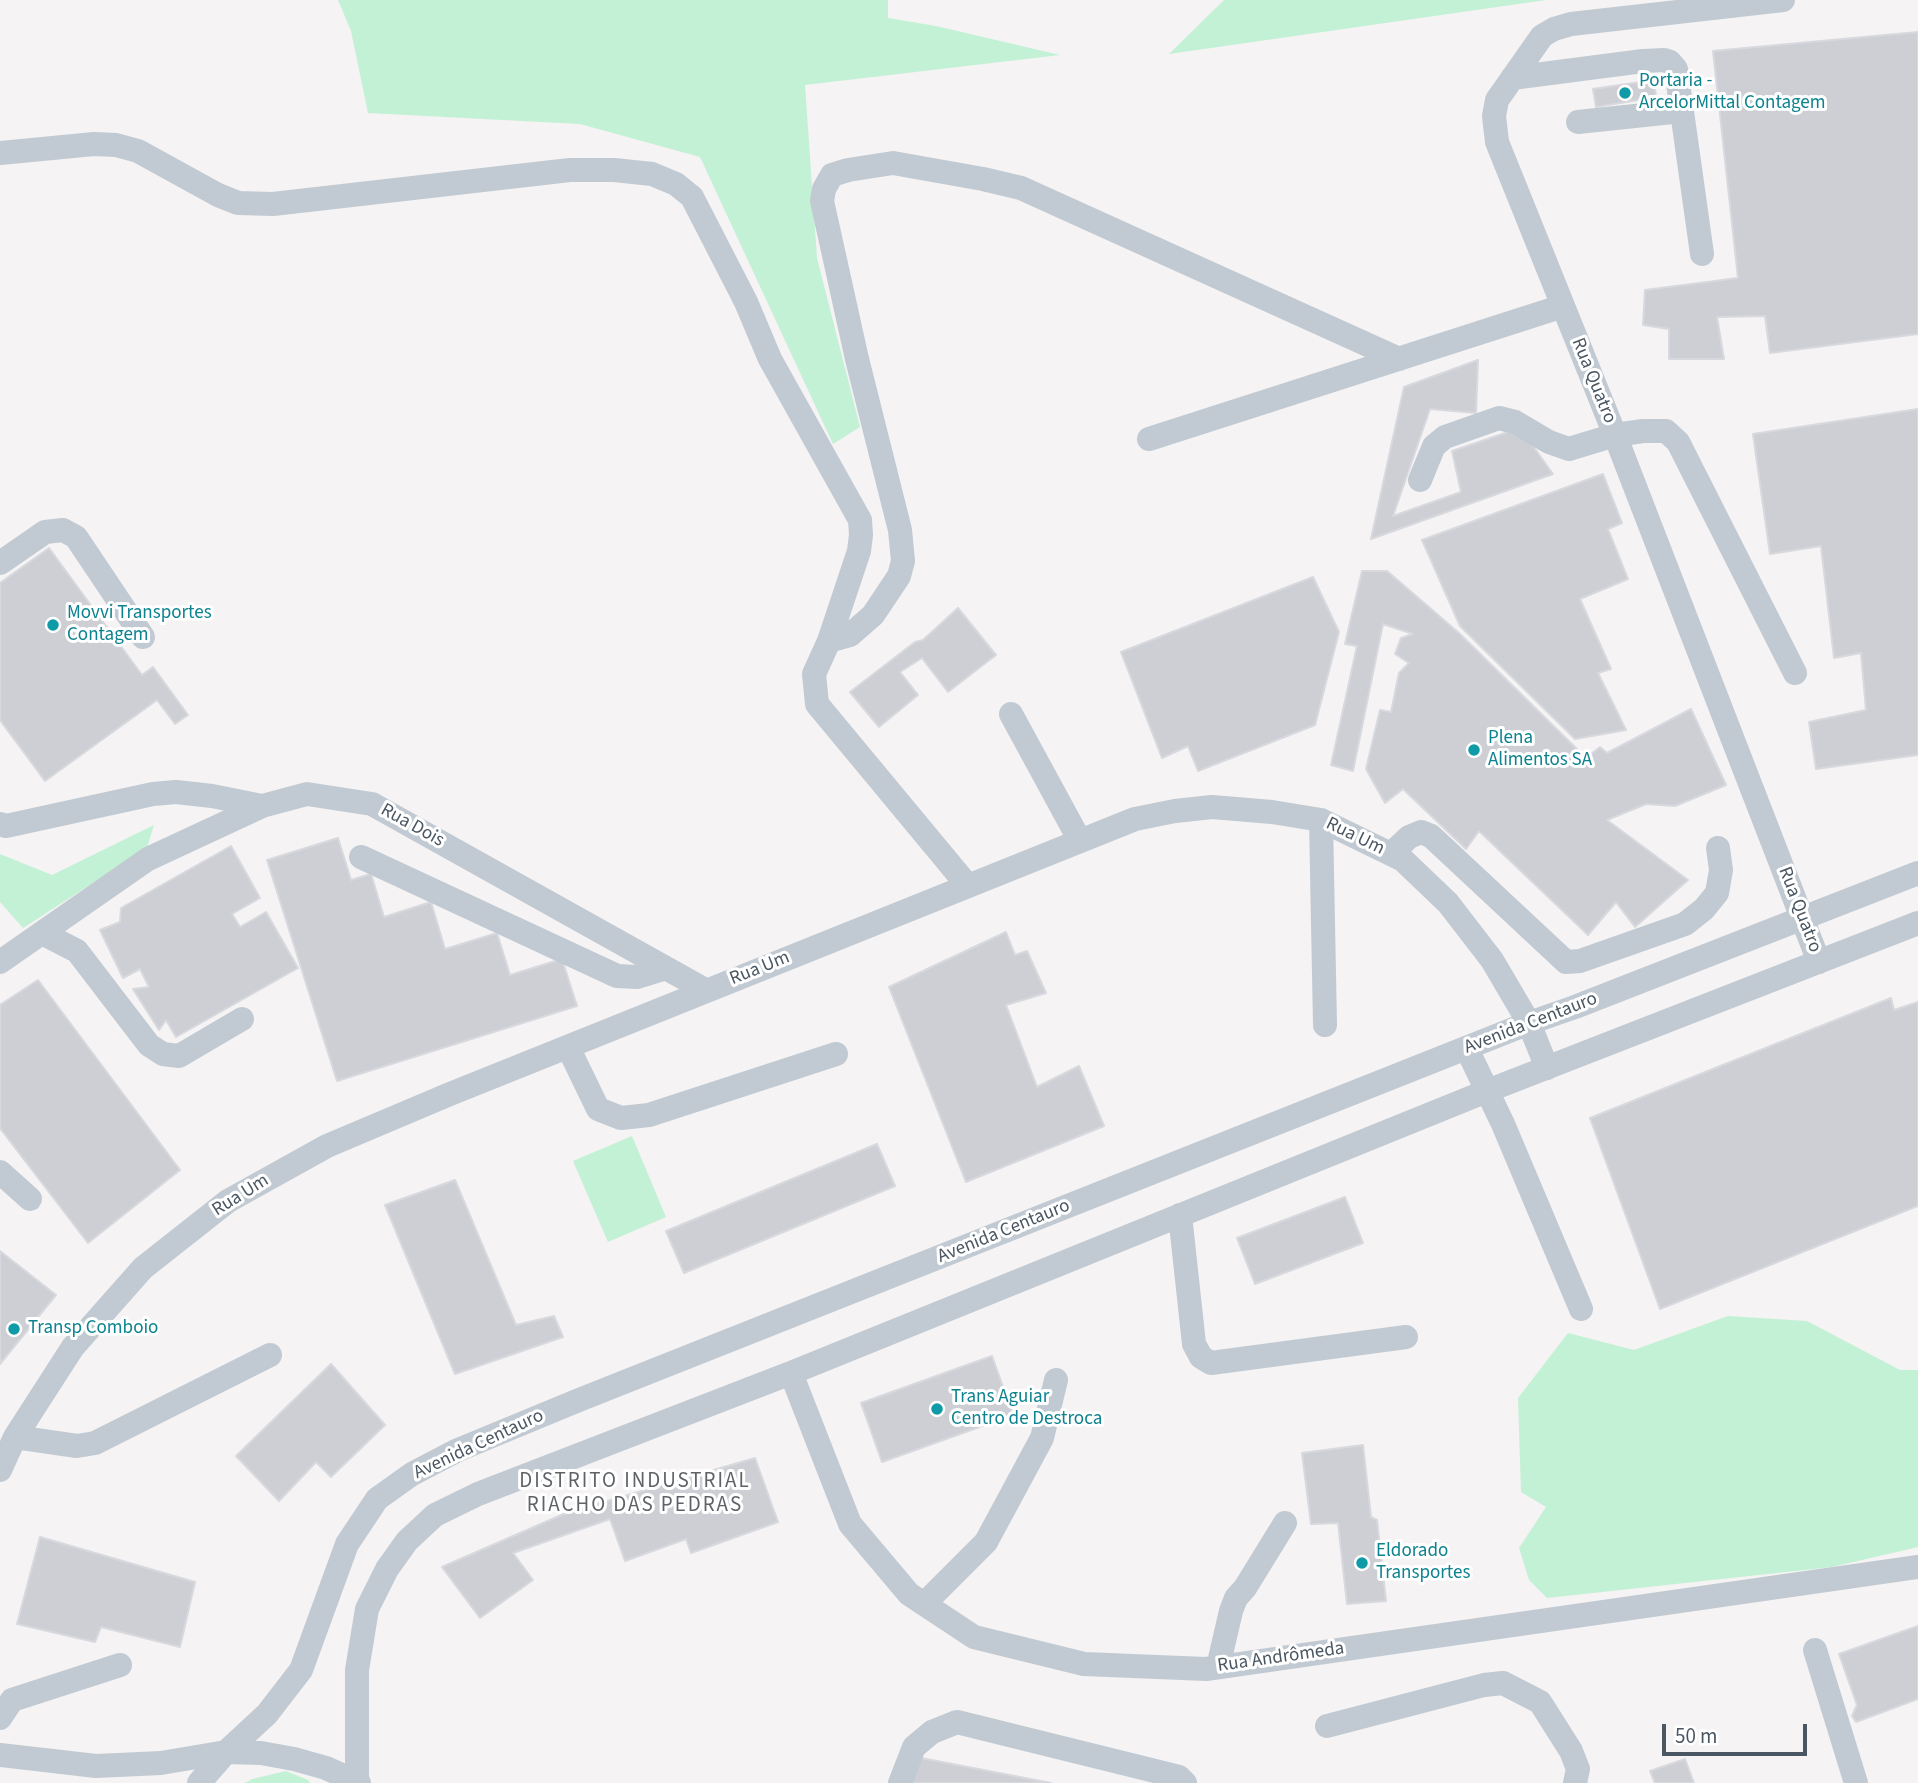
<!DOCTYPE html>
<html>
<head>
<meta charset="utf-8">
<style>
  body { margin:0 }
  #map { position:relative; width:1918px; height:1783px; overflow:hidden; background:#f5f3f3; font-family:"Source Sans 3",sans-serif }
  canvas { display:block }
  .scale { position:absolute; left:1662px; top:1724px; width:145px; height:32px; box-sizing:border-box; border:4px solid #4a5661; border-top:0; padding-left:9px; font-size:21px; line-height:24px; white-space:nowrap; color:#4a5661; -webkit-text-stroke:5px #fff; paint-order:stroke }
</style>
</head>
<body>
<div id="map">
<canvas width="1918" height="1783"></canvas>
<div class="scale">50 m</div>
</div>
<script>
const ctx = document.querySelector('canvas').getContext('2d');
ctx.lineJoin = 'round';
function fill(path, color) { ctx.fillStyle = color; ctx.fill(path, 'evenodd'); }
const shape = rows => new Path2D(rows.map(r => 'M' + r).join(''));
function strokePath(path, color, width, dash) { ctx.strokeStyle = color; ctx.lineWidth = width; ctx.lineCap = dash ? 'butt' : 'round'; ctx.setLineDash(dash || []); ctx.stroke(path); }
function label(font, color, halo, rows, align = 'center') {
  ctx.font = font + ' "Source Sans 3",sans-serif'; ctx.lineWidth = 6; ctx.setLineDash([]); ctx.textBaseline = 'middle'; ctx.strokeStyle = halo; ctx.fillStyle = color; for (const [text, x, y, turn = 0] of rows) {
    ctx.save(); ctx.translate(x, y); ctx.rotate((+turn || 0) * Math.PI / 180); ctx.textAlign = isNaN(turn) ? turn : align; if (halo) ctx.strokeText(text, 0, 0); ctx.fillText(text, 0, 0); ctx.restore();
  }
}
const green = shape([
  [338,0,888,0,888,18,936,26,1060,55,805,85,817,258,860,427,833,444,700,157,580,124,368,113,351,31],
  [1224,0,1546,0,1169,54],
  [154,825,147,848,23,928,0,902,0,854,52,875],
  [632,1136,666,1217,608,1242,573,1161],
  [1728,1316,1807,1321,1900,1370,1918,1370,1918,1547,1832,1567,1547,1598,1529,1580,1519,1548,1546,1507,1521,1492,1518,1398,1568,1333,1634,1350],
  [286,1771,308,1780,310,1783,245,1783,252,1779]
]);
const building = shape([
  [1918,32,1918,334,1770,353,1765,316,1717,317,1724,359,1669,359,1669,329,1643,325,1645,290,1738,278,1713,51,1918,32],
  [1654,80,1656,97,1596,107,1593,89,1654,80],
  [1478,360,1476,413,1430,409,1393,516,1461,492,1452,451,1520,428,1553,474,1371,539,1404,387,1478,360],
  [1918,409,1918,755,1816,769,1809,722,1866,710,1861,653,1834,658,1821,546,1770,554,1753,434,1918,409],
  [1603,474,1622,523,1608,529,1628,579,1580,599,1611,669,1598,673,1626,730,1575,739,1460,626,1422,540,1603,474],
  [49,548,142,675,153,667,188,715,175,724,157,700,45,781,0,720,0,583,49,548],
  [1362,571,1387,571,1459,633,1586,758,1600,747,1607,753,1691,709,1726,785,1675,806,1646,804,1607,820,1688,880,1635,927,1616,902,1588,935,1479,831,1466,849,1403,789,1385,803,1366,769,1380,710,1391,712,1399,673,1409,663,1395,654,1401,638,1413,634,1383,624,1353,771,1331,765,1357,646,1345,644,1362,571],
  [1313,577,1339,632,1315,725,1198,771,1188,746,1162,758,1121,652,1313,577],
  [958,608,996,655,948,692,922,658,900,672,918,695,879,727,850,692,915,642,923,640,958,608],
  [338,838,351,880,371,874,384,917,431,902,445,949,497,933,510,975,562,959,577,1006,337,1081,267,860,338,838],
  [231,846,260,898,232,914,240,927,266,912,298,968,176,1037,166,1020,159,1030,133,989,149,987,140,969,123,978,100,930,120,922,121,908,231,846],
  [1006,932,1015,955,1027,951,1046,993,1006,1005,1037,1087,1079,1066,1104,1126,966,1182,889,987,1006,932],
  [38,980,180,1170,88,1243,0,1128,0,1005,38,980],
  [1891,998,1894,1010,1918,1002,1918,1206,1660,1309,1590,1118,1891,998],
  [877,1144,895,1186,684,1273,666,1231,877,1144],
  [455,1180,516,1325,554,1316,563,1337,455,1374,385,1205,455,1180],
  [1345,1197,1363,1243,1255,1284,1237,1238,1345,1197],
  [0,1251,56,1295,0,1364,0,1251],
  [992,1356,1013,1415,882,1462,861,1403,992,1356],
  [331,1364,385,1425,331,1477,316,1462,279,1501,236,1456,331,1364],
  [1363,1445,1371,1517,1377,1520,1386,1601,1347,1604,1338,1523,1311,1524,1302,1453,1363,1445],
  [755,1458,778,1522,691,1553,686,1539,625,1561,610,1519,513,1553,533,1580,480,1618,442,1567,566,1513,755,1458],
  [40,1537,195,1582,180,1647,101,1627,95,1642,17,1624,40,1537],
  [1918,1626,1918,1699,1856,1722,1852,1716,1857,1705,1839,1654,1918,1626],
  [916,1757,1051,1783,911,1783,916,1757],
  [1685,1759,1694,1783,1655,1783,1650,1771,1685,1759]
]);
const minor = shape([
  [1783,0,1571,24,1554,29,1542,36,1497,100,1494,116,1497,142,1615,435,1819,962],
  [1512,78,1643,61,1664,60,1670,62,1676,69,1702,254],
  [1578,122,1682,111],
  [0,153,94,144,116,145,138,151,218,195,238,203,273,204,570,170,614,170,652,174,676,184,692,197,746,302,770,359,860,520,861,535,859,551,829,641,814,674,817,704,968,886],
  [1149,439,1563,306],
  [1420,480,1434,446,1445,437,1499,418,1515,422,1549,442,1569,449,1615,435,1643,431,1666,431,1678,442,1795,673],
  [0,563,45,532,63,530,76,537,143,637],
  [829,641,850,635,873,615,899,576,903,561,900,530,857,359,822,201,824,189,832,175,848,170,893,163,983,179,1021,188,1399,359],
  [1011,714,1080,841],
  [1321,820,1325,1025],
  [0,824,6,826,153,794,176,792,212,796,262,806],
  [1391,854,1409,837,1421,832,1431,836,1566,962,1580,961,1685,924,1704,909,1717,893,1721,870,1718,848],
  [361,857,617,976,637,977,666,968],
  [42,933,77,951,149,1045,163,1054,179,1056,242,1019],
  [0,962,148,859,262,806,307,794,372,804,707,991],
  [568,1047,598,1109,621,1118,649,1115,836,1054],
  [1467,1049,1503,1124,1581,1309],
  [0,1172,30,1199],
  [1180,1215,1194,1344,1201,1357,1211,1363,1406,1337],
  [791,1373,850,1524,909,1594,974,1637,1084,1664,1206,1669,1918,1567],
  [15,1437,77,1446,95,1443,270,1355],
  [0,1470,15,1437,73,1347,143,1268,228,1201,327,1146,450,1094,1135,819,1175,811,1212,807,1272,812,1321,820,1403,860,1448,903,1492,960,1529,1023,1547,1068],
  [924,1604,986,1542,1042,1438,1056,1380],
  [1815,1650,1856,1783],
  [1218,1667,1231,1611,1236,1598,1245,1588,1285,1523],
  [0,1718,12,1700,120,1665],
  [1327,1726,1484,1685,1503,1683,1540,1702,1571,1751,1578,1769,1575,1783],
  [0,1755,96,1766,161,1763,226,1752,261,1753,294,1759,326,1768,359,1783],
  [199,1783,226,1752,267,1714,301,1670,347,1544,377,1499,412,1474,458,1450,579,1400,1529,1023,1575,1007,1918,873],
  [357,1783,357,1670,367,1609,387,1569,407,1541,435,1515,478,1494,791,1373,1487,1091,1918,923],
  [900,1783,914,1747,932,1732,957,1722,1179,1777,1185,1783]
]);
const markers = [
  [1625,93,7,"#0f9aa8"],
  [53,625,7,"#0f9aa8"],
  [1474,750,7,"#0f9aa8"],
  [14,1329,7,"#0f9aa8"],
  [937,1409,7,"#0f9aa8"],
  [1362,1563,7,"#0f9aa8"]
];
const cultureNames = [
  ["Portaria -",1639,82],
  ["ArcelorMittal Contagem",1639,104],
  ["Movvi Transportes",67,614],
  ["Contagem",67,636],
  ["Plena",1488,739],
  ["Alimentos SA",1488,761],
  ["Transp Comboio",28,1329],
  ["Trans Aguiar",951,1398],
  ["Centro de Destroca",951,1420],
  ["Eldorado",1376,1552],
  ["Transportes",1376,1574]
];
const streetNames = [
  ["Rua Quatro",1593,381,68],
  ["Rua Dois",412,826,29],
  ["Rua Um",1355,837,26],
  ["Rua Quatro",1799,910,69],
  ["Rua Um",760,969,-22],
  ["Avenida Centauro",1531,1024,-21],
  ["Rua Um",241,1196,-32],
  ["Avenida Centauro",1004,1232,-22],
  ["Avenida Centauro",479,1445,-25],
  ["Rua Andrômeda",1281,1658,-8]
];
const neighbourhoodNames = [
  ["DISTRITO INDUSTRIAL",635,1482],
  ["RIACHO DAS PEDRAS",635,1506]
];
fill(green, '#c3f1d5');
fill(building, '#cdcfd5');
strokePath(building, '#d7d9de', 2);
strokePath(minor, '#c1cad2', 24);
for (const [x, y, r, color] of markers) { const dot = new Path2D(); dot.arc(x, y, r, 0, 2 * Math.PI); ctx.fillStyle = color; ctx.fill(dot); strokePath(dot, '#fff', 2.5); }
label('19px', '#0d838f', '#fff', cultureNames, 'left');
label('19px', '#4a5661', '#fff', streetNames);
ctx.letterSpacing = '2px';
label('21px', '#5f6368', '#fff', neighbourhoodNames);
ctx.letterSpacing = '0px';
</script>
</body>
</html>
